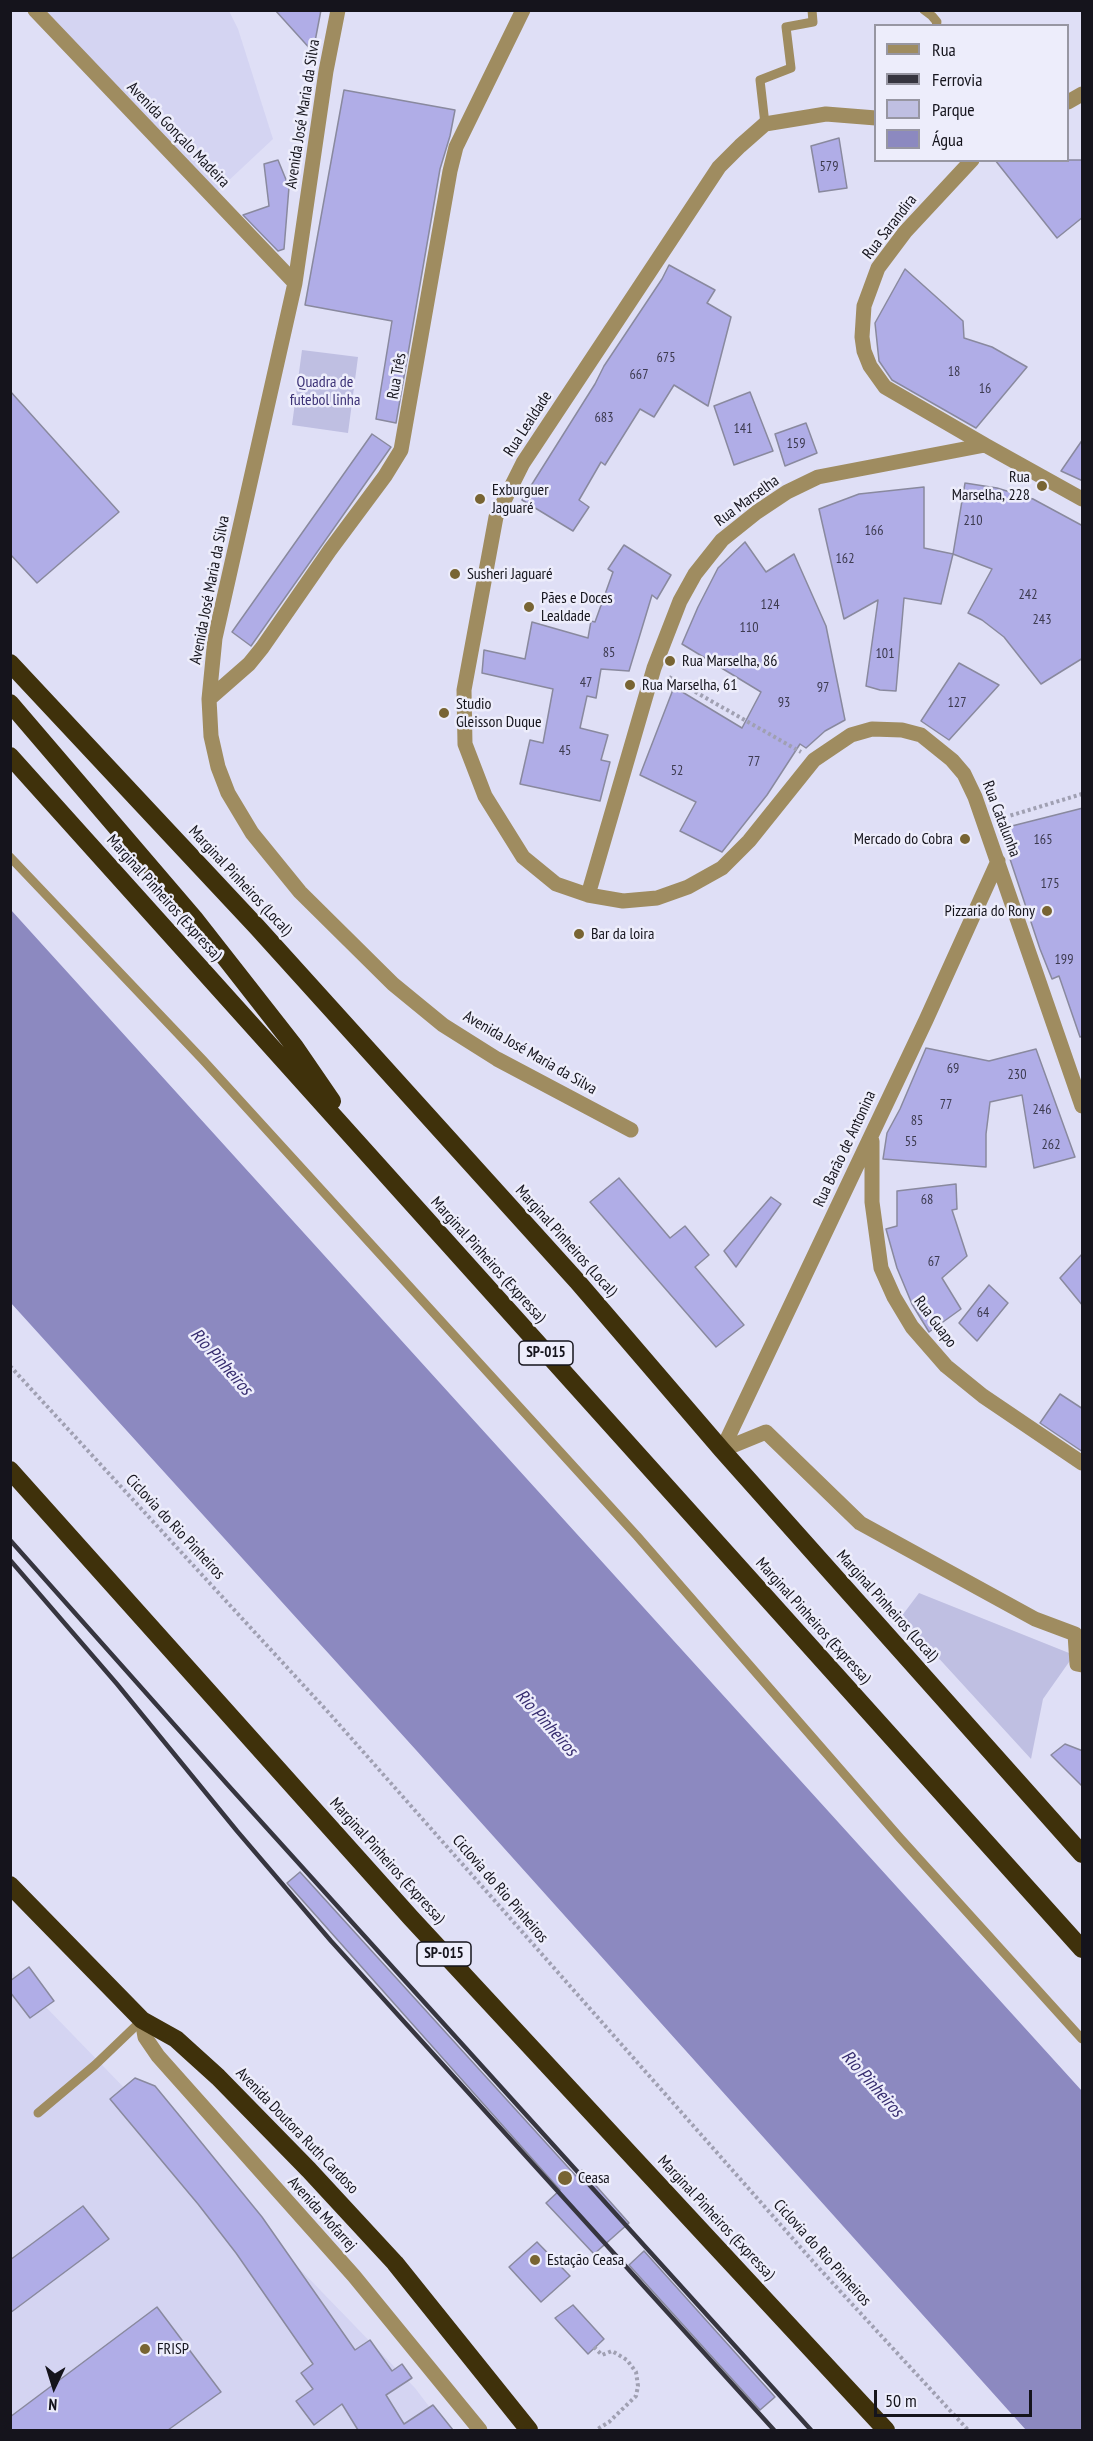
<!DOCTYPE html>
<html>
<head>
<meta charset="utf-8">
<style>
  body { margin:0 }
  #map { position:relative; width:1093px; height:2441px; overflow:hidden; background:#dfdff6; font-family:"PT Sans Narrow",sans-serif }
  canvas { display:block }
  .frame { position:absolute; inset:0; border:12px solid #15141c; pointer-events:none }
  .legend { position:absolute; left:874px; top:24px; width:195px; height:138px; box-sizing:border-box; background:#ededfb; border:2px solid #9796a2; margin:0; padding:8px 10px; list-style:none; font-size:18px; color:#15141c }
  .legend li { display:flex; align-items:center; gap:12px; height:30px }
  .legend b { width:30px; border:2px solid #9796a2 }
  .north { position:absolute; left:24px; top:2357px; width:60px; height:60px; -webkit-text-stroke:4px #ededfb; paint-order:stroke; rotate:184deg; font-size:16px; font-weight:700; line-height:24px; text-align:center; color:#15141c }
  .north::after { content:''; display:block; margin:auto; width:21px; height:27px; background:#15141c; clip-path:polygon(50% 0,100% 100%,50% 72%,0 100%) }
  .scale { position:absolute; left:874px; top:2390px; width:158px; height:27px; box-sizing:border-box; border:3px solid #15141c; border-top:0; padding-left:8px; font-size:18px; line-height:21px; white-space:nowrap; color:#15141c; -webkit-text-stroke:4px #ededfb; paint-order:stroke }
</style>
</head>
<body>
<div id="map">
<canvas width="1093" height="2441"></canvas>
<div class="frame"></div>
<ul class="legend">
<li><b style="height:8px;background:#9f8c60"></b>Rua</li>
<li><b style="height:8px;background:#36353f"></b>Ferrovia</li>
<li><b style="height:16px;background:#bfbfe2"></b>Parque</li>
<li><b style="height:16px;background:#8c89c0"></b>Água</li>
</ul>
<div class="north">N</div>
<div class="scale">50 m</div>
</div>
<script>
const ctx = document.querySelector('canvas').getContext('2d');
ctx.lineJoin = 'round';
function fill(path, color) { ctx.fillStyle = color; ctx.fill(path, 'evenodd'); }
const shape = rows => new Path2D(rows.map(r => 'M' + r).join(''));
function strokePath(path, color, width, dash) { ctx.strokeStyle = color; ctx.lineWidth = width; ctx.lineCap = dash ? 'butt' : 'round'; ctx.setLineDash(dash || []); ctx.stroke(path); }
function label(font, color, halo, rows, align = 'center') {
  ctx.font = font + ' "PT Sans Narrow",sans-serif'; ctx.lineWidth = 5; ctx.setLineDash([]); ctx.textBaseline = 'middle'; ctx.strokeStyle = halo; ctx.fillStyle = color; for (const [text, x, y, turn = 0] of rows) {
    ctx.save(); ctx.translate(x, y); ctx.rotate((+turn || 0) * Math.PI / 180); ctx.textAlign = isNaN(turn) ? turn : align; if (halo) ctx.strokeText(text, 0, 0); ctx.fillText(text, 0, 0); ctx.restore();
  }
}
const built = shape([
  [46,11,229,11,238,29,273,139,210,198],
  [10,1970,415,2388,447,2430,11,2430]
]);
const green = shape([
  [302,350,358,357,348,433,292,425],
  [919,1593,1074,1655,1043,1699,1031,1759,901,1617]
]);
const water = shape([
  [11,910,1082,2091,1082,2430,1026,2430,416,1750,11,1303]
]);
const building = shape([
  [275,10,321,10,313,52,275,10],
  [344,90,455,110,450,136,440,169,396,423,376,419,392,321,305,305,344,90],
  [839,138,847,188,819,192,811,146,839,138],
  [278,160,289,187,284,249,278,251,243,215,269,206,264,164,278,160],
  [995,160,1083,160,1083,217,1057,238,995,160],
  [669,265,715,290,707,303,731,317,708,406,674,385,654,417,640,409,605,465,601,462,579,500,589,507,573,531,522,500,595,384,604,366,662,279,669,265],
  [905,269,963,321,964,338,992,347,1027,367,976,428,892,380,879,361,875,323,905,269],
  [10,391,119,512,37,583,10,554,10,391],
  [750,392,773,451,734,465,714,406,750,392],
  [806,423,817,453,785,466,775,434,806,423],
  [372,434,391,447,251,646,232,632,372,434],
  [1083,439,1083,481,1061,471,1083,439],
  [965,483,997,488,1033,499,1083,526,1083,658,1041,684,1004,637,982,620,968,613,992,569,953,554,965,483],
  [924,487,924,548,953,554,941,604,904,598,896,691,880,690,866,686,878,600,844,619,819,509,859,494,924,487],
  [745,542,766,572,794,554,826,626,845,720,825,731,806,748,800,744,767,795,722,852,680,831,696,802,640,775,674,687,742,728,761,692,682,644,698,607,718,568,745,542],
  [624,545,671,575,657,599,652,595,629,671,601,669,596,698,587,696,580,728,608,735,601,760,610,762,600,801,520,784,530,740,543,743,553,689,482,673,484,650,525,659,532,622,588,638,591,621,595,622,613,572,608,569,624,545],
  [959,663,999,685,949,740,921,721,959,663],
  [1083,808,1083,1036,1080,1037,1059,976,1052,979,1040,949,1000,829,1083,808],
  [926,1048,989,1061,1036,1049,1075,1157,1034,1168,1022,1095,990,1102,986,1134,986,1167,883,1159,887,1133,900,1109,926,1048],
  [619,1178,670,1238,685,1226,709,1255,695,1267,744,1325,716,1347,590,1202,619,1178],
  [956,1184,957,1209,952,1210,967,1256,942,1278,961,1309,929,1332,912,1304,897,1268,886,1229,897,1226,897,1191,956,1184],
  [771,1197,781,1204,736,1267,724,1251,771,1197],
  [1083,1253,1083,1306,1060,1278,1083,1253],
  [989,1285,1008,1303,977,1341,959,1323,989,1285],
  [1060,1394,1083,1409,1083,1452,1040,1423,1060,1394],
  [1065,1744,1083,1751,1083,1787,1051,1755,1065,1744],
  [300,1872,576,2176,582,2170,629,2223,594,2254,546,2203,560,2190,287,1883,300,1872],
  [29,1967,54,2001,30,2018,10,1992,10,1981,29,1967],
  [135,2078,155,2086,183,2120,262,2217,355,2350,370,2340,392,2371,402,2364,412,2378,386,2395,404,2424,433,2405,453,2430,358,2430,342,2404,314,2425,296,2401,313,2389,301,2373,313,2364,236,2253,198,2204,110,2099,135,2078],
  [83,2206,109,2239,10,2313,10,2260,83,2206],
  [537,2242,570,2276,541,2302,509,2267,537,2242],
  [644,2251,775,2397,760,2410,629,2265,644,2251],
  [573,2305,604,2339,588,2354,555,2318,573,2305],
  [157,2307,221,2392,168,2430,10,2430,10,2417,157,2307]
]);
const path = shape([
  [669,677,801,752],
  [999,819,1082,794],
  [10,1366,329,1713,817,2266,968,2430],
  [594,2347,602,2355,612,2351,627,2360,636,2372,638,2386,636,2396,609,2422,596,2430]
]);
const lane = shape([
  [924,10,932,16,937,22,936,26],
  [765,124,760,80,791,68,786,27,813,22,812,10],
  [10,857,203,1060,637,1536,900,1838,1082,2039],
  [38,2113,95,2065,142,2020]
]);
const street = shape([
  [35,10,295,283],
  [338,10,326,71,295,283,215,638,209,699,211,736,218,767,228,793,252,833,300,892,393,984,443,1025,497,1059,631,1130],
  [1068,102,1082,94],
  [876,118,826,114,765,124,740,146,719,167,523,463,496,517,464,690,465,744,485,796,523,857,556,884,588,895,623,901,657,898,688,887,722,868,749,841,814,760,851,735,872,729,902,730,921,735,952,760,964,774,975,797,1082,1106],
  [972,160,905,232,878,268,864,306,862,337,864,351,870,366,885,387,985,445],
  [209,699,249,664,262,648,330,550,385,476,401,450,450,171,456,147,523,10],
  [588,895,654,668,680,601,695,574,722,540,757,512,787,492,818,477,985,445,1082,499],
  [872,1141,872,1202,881,1268,894,1297,912,1327,946,1366,983,1396,1082,1463],
  [722,1450,926,1020,998,861],
  [722,1450,766,1432,860,1523,1035,1619,1075,1634,1077,1664,1082,1665],
  [142,2020,145,2037,158,2056,354,2276,480,2430]
]);
const highway = shape([
  [10,663,257,927,577,1281,722,1450,1082,1854],
  [10,703,194,918,295,1047,332,1101],
  [10,756,1082,1949],
  [10,1470,411,1918,886,2430],
  [10,1885,142,2020,176,2039,218,2077,309,2170,395,2263,529,2430]
]);
const rail = shape([
  [10,1540,227,1784,811,2430],
  [10,1560,117,1684,237,1831,331,1941,774,2430]
]);
const markers = [
  [1042,486,6,"#786433"],
  [480,499,6,"#786433"],
  [455,574,6,"#786433"],
  [529,607,6,"#786433"],
  [670,661,6,"#786433"],
  [630,685,6,"#786433"],
  [444,713,6,"#786433"],
  [965,839,6,"#786433"],
  [1047,911,6,"#786433"],
  [579,934,6,"#786433"],
  [565,2178,8,"#786433"],
  [535,2260,6,"#786433"],
  [145,2349,6,"#786433"]
];
const numberNames = [
  ["579",829,167],
  ["675",666,358],
  ["18",954,372],
  ["667",639,375],
  ["16",985,389],
  ["683",604,418],
  ["141",743,429],
  ["159",796,444],
  ["210",973,521],
  ["166",874,531],
  ["162",845,559],
  ["242",1028,595],
  ["124",770,605],
  ["243",1042,620],
  ["110",749,628],
  ["85",609,653],
  ["101",885,654],
  ["47",586,683],
  ["97",823,688],
  ["93",784,703],
  ["127",957,703],
  ["45",565,751],
  ["77",754,762],
  ["52",677,771],
  ["165",1043,840],
  ["175",1050,884],
  ["199",1064,960],
  ["69",953,1069],
  ["230",1017,1075],
  ["77",946,1105],
  ["246",1042,1110],
  ["85",917,1121],
  ["55",911,1142],
  ["262",1051,1145],
  ["68",927,1200],
  ["67",934,1262],
  ["64",983,1313]
];
const shields = [
  [546,1353,54],
  [444,1954,54]
];
const shieldNames = [
  ["SP-015",546,1353],
  ["SP-015",444,1954]
];
const streetNames = [
  ["Avenida José Maria da Silva",303,114,-81],
  ["Avenida Gonçalo Madeira",178,135,46],
  ["Rua Sarandira",890,227,-52],
  ["Rua Três",397,376,-80],
  ["Rua Lealdade",528,424,-57],
  ["Rua Marselha",747,501,-36],
  ["Avenida José Maria da Silva",210,590,-79],
  ["Rua Catalunha",1001,819,69],
  ["Marginal Pinheiros (Local)",240,881,47],
  ["Marginal Pinheiros (Expressa)",164,898,48],
  ["Avenida José Maria da Silva",530,1053,30],
  ["Rua Barão de Antonina",845,1149,-65],
  ["Marginal Pinheiros (Local)",566,1241,48],
  ["Marginal Pinheiros (Expressa)",488,1260,48],
  ["Rua Guapo",935,1322,53],
  ["Ciclovia do Rio Pinheiros",175,1527,47],
  ["Marginal Pinheiros (Local)",887,1606,48],
  ["Marginal Pinheiros (Expressa)",813,1621,48],
  ["Marginal Pinheiros (Expressa)",387,1861,48],
  ["Ciclovia do Rio Pinheiros",500,1889,49],
  ["Avenida Doutora Ruth Cardoso",297,2131,46],
  ["Avenida Mofarrej",322,2214,48],
  ["Marginal Pinheiros (Expressa)",716,2218,47],
  ["Ciclovia do Rio Pinheiros",822,2253,48]
];
const parkNames = [
  ["Quadra de",325,382],
  ["futebol linha",325,400]
];
const poiNames = [
  ["Rua",1030,477,"right"],
  ["Marselha, 228",1030,495,"right"],
  ["Exburguer",492,490],
  ["Jaguaré",492,508],
  ["Susheri Jaguaré",467,574],
  ["Pães e Doces",541,598],
  ["Lealdade",541,616],
  ["Rua Marselha, 86",682,661],
  ["Rua Marselha, 61",642,685],
  ["Studio",456,704],
  ["Gleisson Duque",456,722],
  ["Mercado do Cobra",953,839,"right"],
  ["Pizzaria do Rony",1035,911,"right"],
  ["Bar da loira",591,934],
  ["Ceasa",578,2178],
  ["Estação Ceasa",547,2260],
  ["FRISP",157,2349]
];
const waterNames = [
  ["Rio Pinheiros",221,1362,48],
  ["Rio Pinheiros",546,1723,48],
  ["Rio Pinheiros",872,2084,48]
];
fill(built, '#d4d4f2');
fill(green, '#bfbfe2');
fill(water, '#8c89c0');
fill(building, '#b0ade7');
strokePath(building, '#89899e', 1.5);
strokePath(path, '#a0a0b2', 4, [3, 3]);
strokePath(lane, '#9f8c60', 9);
strokePath(street, '#9f8c60', 15);
strokePath(highway, '#3f310b', 18);
strokePath(rail, '#36353f', 4.5);
for (const [x, y, r, color] of markers) { const dot = new Path2D(); dot.arc(x, y, r, 0, 2 * Math.PI); ctx.fillStyle = color; ctx.fill(dot); strokePath(dot, '#ededfb', 2); }
label('14px', '#3c3a4f', null, numberNames);
for (const [x, y, w] of shields) { const box = new Path2D(); box.roundRect(x - w / 2, y - 12, w, 24, 4.5); ctx.fillStyle = '#ededfb'; ctx.fill(box); strokePath(box, '#15141c', 1.5); }
label('bold 15px', '#15141c', null, shieldNames);
label('16px', '#15141c', '#ededfb', streetNames);
label('16px', '#3b3175', '#ededfb', parkNames);
label('16px', '#15141c', '#ededfb', poiNames, 'left');
label('italic 18px', '#362c6f', '#ededfb', waterNames);
</script>
</body>
</html>
